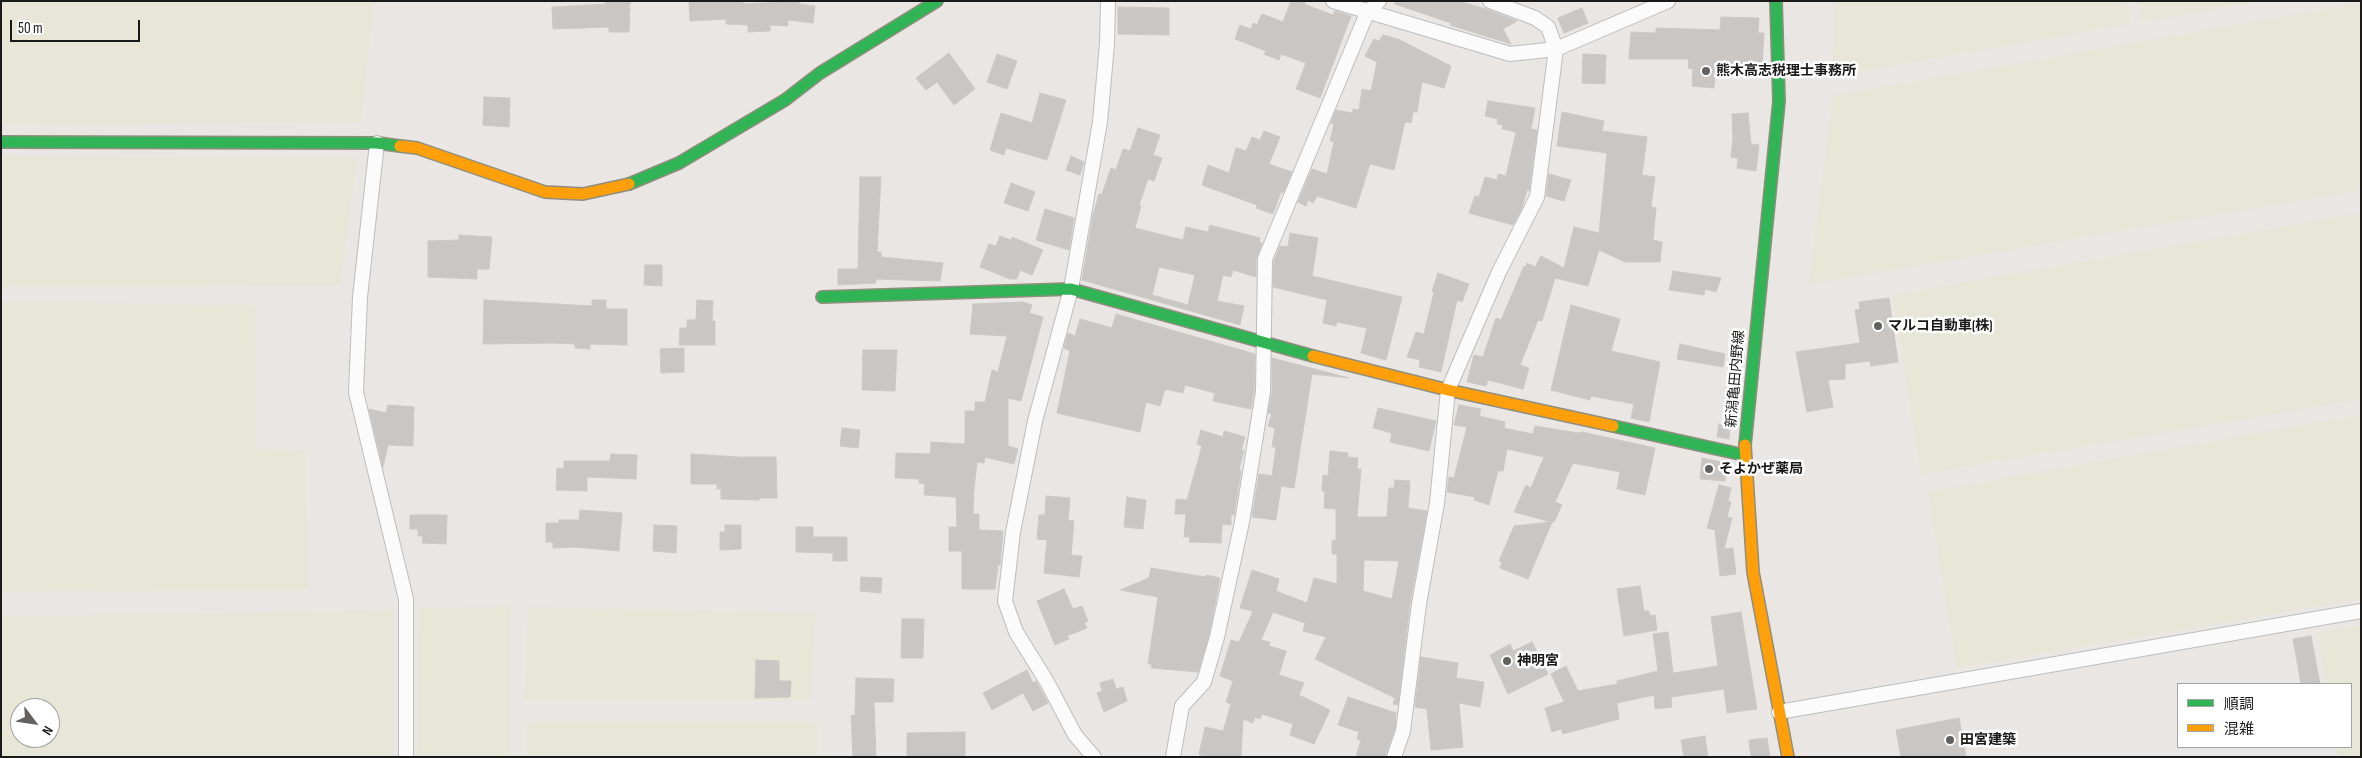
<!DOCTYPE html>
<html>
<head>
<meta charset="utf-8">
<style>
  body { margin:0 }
  #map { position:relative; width:2362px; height:758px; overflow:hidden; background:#e9e6e3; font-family:"Sofia Sans Condensed","Noto Sans JP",sans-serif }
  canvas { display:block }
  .frame { position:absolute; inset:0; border:2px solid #1a1a1a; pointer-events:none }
  .legend { position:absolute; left:2177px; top:683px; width:175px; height:65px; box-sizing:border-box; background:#fff; border:1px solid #a3a3a3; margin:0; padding:6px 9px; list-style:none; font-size:15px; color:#1a1a1a }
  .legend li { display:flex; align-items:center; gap:10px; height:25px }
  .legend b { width:25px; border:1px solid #a3a3a3 }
  .north { position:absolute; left:10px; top:698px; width:50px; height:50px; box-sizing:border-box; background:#fff; border:1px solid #a3a3a3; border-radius:50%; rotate:121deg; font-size:14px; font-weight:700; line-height:20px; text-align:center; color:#1a1a1a }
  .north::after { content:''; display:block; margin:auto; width:18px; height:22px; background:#626160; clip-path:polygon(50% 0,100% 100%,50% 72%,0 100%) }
  .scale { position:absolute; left:10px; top:20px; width:130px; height:22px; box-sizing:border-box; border:2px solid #1a1a1a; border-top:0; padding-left:6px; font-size:15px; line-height:18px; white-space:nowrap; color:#1a1a1a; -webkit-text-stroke:4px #fff; paint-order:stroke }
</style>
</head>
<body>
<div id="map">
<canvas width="2362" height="758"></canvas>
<div class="frame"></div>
<ul class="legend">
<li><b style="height:6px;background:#30b455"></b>順調</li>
<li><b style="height:6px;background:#ff9f0a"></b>混雑</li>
</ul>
<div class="north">N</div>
<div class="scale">50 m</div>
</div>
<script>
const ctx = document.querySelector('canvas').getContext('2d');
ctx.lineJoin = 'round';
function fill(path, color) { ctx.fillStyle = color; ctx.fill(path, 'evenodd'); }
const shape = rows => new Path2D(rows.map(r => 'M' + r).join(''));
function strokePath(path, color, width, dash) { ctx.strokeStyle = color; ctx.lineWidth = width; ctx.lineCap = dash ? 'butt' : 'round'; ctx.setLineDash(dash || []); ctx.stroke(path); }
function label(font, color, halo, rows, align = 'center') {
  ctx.font = font + ' "Sofia Sans Condensed","Noto Sans JP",sans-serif'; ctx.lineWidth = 5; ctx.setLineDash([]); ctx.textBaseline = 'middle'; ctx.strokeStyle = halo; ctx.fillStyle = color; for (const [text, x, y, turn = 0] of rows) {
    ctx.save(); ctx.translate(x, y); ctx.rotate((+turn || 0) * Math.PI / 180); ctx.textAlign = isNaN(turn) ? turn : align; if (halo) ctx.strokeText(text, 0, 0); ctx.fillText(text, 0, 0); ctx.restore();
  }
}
const farmland = shape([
  [1,1,374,1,361,122,1,125],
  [1835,1,2126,1,2130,24,1832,76],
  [2138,1,2260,1,2142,22],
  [2361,3,2361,190,1809,284,1833,96],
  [1,156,357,159,340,285,1,287],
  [2361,213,2361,399,1921,474,1893,295],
  [1,302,255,305,256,448,305,451,308,590,1,592],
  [2361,415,2361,599,1957,668,1928,492],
  [511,607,510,757,417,757,419,608],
  [528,607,816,613,810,701,525,701],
  [394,610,393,757,1,757,1,617],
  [20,708,50,708,50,738,20,738],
  [2361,625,2361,757,2338,757,2337,747,2351,747,2351,684,2326,684,2318,632],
  [527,722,817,722,817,757,527,757]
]);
const building = shape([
  [606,1,630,1,629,32,609,32,609,27,553,29,552,7,606,4,606,1],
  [689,1,743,1,743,4,799,1,799,4,815,6,813,23,788,20,788,26,770,25,770,31,748,32,748,25,726,24,726,19,690,21,689,1],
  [1291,1,1306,1,1304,4,1333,15,1335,11,1351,16,1320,98,1296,89,1306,63,1281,54,1279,60,1264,54,1266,51,1235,39,1240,25,1251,29,1253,23,1257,25,1262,14,1283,22,1291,1],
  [1395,1,1458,1,1486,9,1517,21,1503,29,1511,44,1450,25,1451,23,1395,4,1395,1],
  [1118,7,1169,8,1169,35,1118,34,1118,7],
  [1582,8,1588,23,1564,33,1558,18,1582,8],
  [1721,17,1759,18,1758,33,1764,33,1762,67,1716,65,1714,88,1692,86,1693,69,1688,68,1689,59,1629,59,1631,32,1656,33,1656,28,1720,30,1721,17],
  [1383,35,1398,39,1451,66,1444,88,1422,82,1417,112,1413,112,1411,123,1405,122,1394,170,1370,164,1356,208,1317,196,1313,203,1308,200,1306,206,1298,202,1312,169,1327,174,1334,142,1330,141,1334,124,1331,123,1336,110,1352,113,1353,109,1359,110,1362,89,1371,91,1377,62,1365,56,1374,39,1379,41,1383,35],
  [949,53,975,89,954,105,937,82,926,90,916,78,949,53],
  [997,54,1017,61,1007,89,987,82,997,54],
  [1583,54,1606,55,1605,84,1582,83,1583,54],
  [1040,93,1066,100,1047,160,1006,148,1004,155,990,150,1001,113,1032,123,1040,93],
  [484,97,510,98,509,127,483,125,484,97],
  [1488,101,1535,108,1531,129,1537,130,1529,191,1527,190,1522,208,1513,225,1469,213,1475,196,1479,197,1485,177,1497,180,1498,174,1506,176,1516,132,1502,129,1503,125,1497,124,1498,119,1485,116,1488,101],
  [1562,112,1604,121,1602,131,1647,137,1642,175,1655,177,1651,207,1656,208,1653,240,1662,242,1660,262,1625,262,1599,250,1588,286,1555,278,1542,321,1538,320,1520,365,1529,368,1523,389,1488,380,1486,386,1467,382,1474,355,1483,357,1496,318,1501,320,1524,266,1526,267,1527,263,1535,267,1541,256,1564,268,1574,227,1599,233,1607,153,1557,146,1562,112],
  [1748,113,1751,144,1759,145,1756,171,1737,168,1738,158,1731,157,1733,138,1732,114,1748,113],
  [1138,128,1160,135,1153,155,1162,158,1154,181,1148,179,1139,205,1141,206,1135,228,1183,240,1186,227,1208,232,1210,225,1260,238,1259,243,1262,243,1256,259,1256,277,1233,270,1231,277,1223,275,1217,301,1244,306,1240,325,1082,280,1093,215,1099,194,1102,194,1111,168,1116,170,1123,149,1130,151,1138,128],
  [1159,267,1195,275,1188,305,1152,295,1159,267],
  [1264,131,1280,137,1269,164,1292,172,1283,193,1281,192,1273,214,1256,208,1257,205,1202,185,1208,165,1229,173,1236,148,1246,151,1252,137,1260,140,1264,131],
  [1071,156,1084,162,1080,175,1066,170,1071,156],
  [1549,174,1571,180,1564,201,1546,196,1549,174],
  [860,177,881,177,877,252,881,252,881,257,943,263,940,281,876,279,876,283,838,285,838,269,858,269,860,177],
  [1011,183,1035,192,1028,211,1004,203,1011,183],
  [1045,209,1074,218,1069,250,1036,240,1045,209],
  [1290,233,1318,238,1312,276,1402,297,1386,360,1361,353,1367,328,1337,322,1336,326,1323,323,1327,300,1273,287,1274,261,1280,246,1288,247,1290,233],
  [459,235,492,237,489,269,477,269,477,279,428,277,428,241,459,240,459,235],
  [1000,236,1011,240,1012,237,1043,250,1032,275,1020,270,1017,279,1010,279,980,267,989,244,996,246,1000,236],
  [645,265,662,265,662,286,644,285,645,265],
  [1673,271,1721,278,1716,292,1705,289,1704,295,1669,290,1673,271],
  [1438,273,1469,284,1462,302,1457,300,1441,372,1419,367,1420,360,1407,357,1416,332,1424,334,1434,292,1432,291,1438,273],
  [1889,298,1898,362,1871,366,1870,361,1845,364,1845,379,1828,380,1833,407,1807,412,1796,352,1860,343,1855,310,1860,309,1859,302,1889,298],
  [484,300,592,306,592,300,606,300,606,309,627,309,627,345,590,344,590,349,575,348,575,344,554,343,483,344,484,300],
  [697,300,713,301,712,321,715,321,715,345,679,345,680,328,687,328,687,320,696,320,697,300],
  [1023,302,1032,305,1029,313,1043,317,1021,401,1008,398,1008,446,1018,449,1014,464,985,457,984,463,977,462,974,489,973,514,979,514,979,530,1003,531,1000,565,998,565,995,589,962,589,962,551,949,551,949,527,957,527,956,497,924,495,925,484,919,483,919,479,895,478,896,453,930,454,931,442,965,444,965,411,975,411,975,402,985,402,992,370,998,372,1007,336,970,334,973,304,1023,302],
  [1571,305,1620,319,1611,351,1660,362,1649,422,1631,418,1634,404,1591,396,1590,400,1551,390,1571,305],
  [1116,314,1255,354,1254,391,1251,409,1213,401,1215,393,1185,385,1183,393,1165,389,1160,406,1146,402,1140,432,1057,413,1070,351,1064,348,1068,333,1075,336,1080,319,1112,328,1116,314],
  [1680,344,1725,354,1723,367,1677,359,1680,344],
  [684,348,684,372,661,373,660,349,684,348],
  [863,350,897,350,895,391,862,390,863,350],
  [1272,358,1349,378,1312,374,1294,488,1281,486,1276,520,1252,517,1259,474,1272,476,1276,447,1272,447,1275,428,1268,426,1272,414,1268,413,1272,392,1272,358],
  [388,405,414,407,413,446,388,445,383,467,369,409,386,413,388,405],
  [1459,405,1481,409,1479,416,1505,422,1504,428,1533,434,1535,426,1578,433,1582,432,1655,448,1645,495,1617,489,1620,472,1573,463,1555,502,1562,505,1554,522,1552,522,1528,579,1500,568,1502,562,1499,561,1514,526,1551,522,1514,512,1526,485,1531,488,1544,457,1507,449,1503,471,1498,471,1489,505,1474,500,1475,497,1447,492,1449,477,1454,478,1467,427,1454,425,1459,405],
  [1378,408,1436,421,1429,451,1390,442,1392,433,1373,428,1378,408],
  [1719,424,1730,425,1729,439,1717,437,1719,424],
  [842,428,860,430,858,448,840,446,842,428],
  [1201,430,1223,437,1224,431,1245,437,1241,450,1244,450,1239,470,1241,471,1234,515,1231,514,1231,525,1222,524,1221,543,1189,542,1190,537,1184,537,1186,514,1175,514,1176,499,1187,500,1202,446,1197,444,1201,430],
  [1330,451,1348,453,1348,457,1358,458,1357,469,1361,469,1357,517,1387,517,1389,488,1394,488,1395,480,1410,481,1408,508,1427,511,1410,603,1398,705,1393,704,1395,698,1315,659,1326,637,1303,631,1305,623,1273,612,1261,640,1270,642,1269,646,1286,651,1279,675,1304,683,1299,695,1330,710,1314,744,1290,735,1293,724,1262,714,1260,719,1255,717,1253,723,1243,719,1241,757,1203,757,1199,754,1205,727,1223,731,1231,704,1226,702,1233,681,1220,676,1231,640,1239,642,1253,611,1240,608,1252,570,1279,579,1276,591,1307,603,1314,578,1337,584,1337,554,1332,554,1332,541,1336,540,1336,509,1324,508,1325,491,1322,491,1323,475,1328,476,1330,451],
  [1364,560,1399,561,1392,599,1363,591,1364,560],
  [611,454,637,455,636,479,587,477,587,491,556,490,557,468,564,469,564,461,610,461,611,454],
  [691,454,739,457,776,457,777,498,759,498,759,500,721,499,721,489,717,489,717,484,691,484,691,454],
  [1702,458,1727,463,1725,481,1700,479,1702,458],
  [1719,485,1731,488,1728,501,1731,502,1727,517,1732,518,1724,549,1733,548,1736,574,1720,576,1715,530,1707,528,1719,485],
  [1046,496,1070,498,1068,520,1074,521,1071,555,1082,556,1079,577,1044,573,1047,540,1037,539,1039,515,1045,515,1046,496],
  [1127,497,1146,500,1143,529,1124,527,1127,497],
  [580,510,622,513,619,551,574,547,553,548,553,542,546,542,546,523,559,523,559,520,579,520,580,510],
  [410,515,447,515,446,544,422,543,423,536,418,536,418,529,410,529,410,515],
  [654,525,677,526,676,553,653,551,654,525],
  [725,525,741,525,741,549,720,550,720,532,725,532,725,525],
  [796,527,813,527,813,537,847,537,847,561,833,561,833,553,796,552,796,527],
  [1151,568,1205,577,1206,575,1220,578,1209,635,1198,672,1151,668,1152,664,1148,664,1158,597,1120,590,1149,578,1151,568],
  [861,577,882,578,881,593,860,591,861,577],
  [1640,586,1644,611,1649,611,1650,616,1655,615,1657,630,1624,636,1617,589,1640,586],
  [1064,589,1073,609,1082,606,1088,621,1084,623,1087,628,1067,636,1069,639,1055,645,1037,601,1064,589],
  [1741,612,1757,709,1727,713,1724,689,1671,697,1672,707,1655,709,1654,695,1617,703,1619,719,1563,734,1561,729,1552,732,1545,708,1564,702,1551,674,1566,666,1578,691,1617,684,1617,681,1658,671,1653,634,1668,632,1673,673,1718,666,1711,617,1741,612],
  [902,619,924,619,923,658,901,658,902,619],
  [2311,636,2320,684,2301,684,2293,639,2311,636],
  [1532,642,1548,674,1508,694,1490,655,1510,644,1513,651,1532,642],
  [1421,657,1458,663,1456,678,1484,682,1480,707,1459,703,1463,747,1431,750,1427,709,1415,707,1421,657],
  [756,660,779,661,779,681,791,681,790,697,755,698,756,660],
  [1027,670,1033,683,1036,681,1048,703,1033,711,1023,693,992,710,983,693,1027,670],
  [856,678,894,679,893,702,874,702,876,757,853,757,851,716,855,715,856,678],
  [1113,679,1116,689,1123,687,1127,701,1104,712,1097,693,1102,691,1100,683,1113,679],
  [1348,697,1396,713,1395,728,1385,757,1356,757,1361,740,1357,739,1359,732,1338,725,1348,697],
  [1959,718,1966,757,1901,757,1896,730,1959,718],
  [965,732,965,757,907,757,907,733,965,732],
  [1705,736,1708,757,1684,757,1681,740,1705,736],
  [1767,738,1770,757,1751,757,1749,740,1767,738]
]);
const street = shape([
  [1333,1,1510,54,1556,49,1668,1],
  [377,143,360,297,356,392,406,599,406,757],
  [1779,712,2361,611],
  [1094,757,1075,735,1047,682,1016,632,1005,601,1013,532,1035,421,1071,289,1100,122,1107,44,1108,1],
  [1173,757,1182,706,1204,682,1217,637,1242,522,1263,392,1265,259,1367,13,1379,1],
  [1394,757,1403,731,1419,604,1437,503,1448,390,1499,272,1537,197,1556,49,1548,27,1535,18,1490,1]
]);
const fast = shape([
  [1,142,377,143,400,146],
  [629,184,679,163,785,100,820,73,937,1],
  [822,297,1071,289,1313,356],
  [1613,426,1744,455],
  [1745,445,1779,101,1776,1]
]);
const slow = shape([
  [400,146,417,148,545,192,583,194,629,184],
  [1313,356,1448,390,1613,426],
  [1745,445,1753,572,1788,757]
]);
const markers = [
  [1706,71,5,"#626160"],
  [1878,326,5,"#626160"],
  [1709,469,5,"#626160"],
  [1507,661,5,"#626160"],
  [1950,740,5,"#626160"]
];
const poiNames = [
  ["熊木高志税理士事務所",1716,71],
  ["マルコ自動車(株)",1888,326],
  ["そよかぜ薬局",1719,469],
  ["神明宮",1517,661],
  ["田宮建築",1960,740]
];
const streetNames = [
  ["新潟亀田内野線",1736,379,-85]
];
fill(farmland, '#e8e6d7');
fill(building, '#c9c6c4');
strokePath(building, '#ccc8c5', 1);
strokePath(street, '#bebdbb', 16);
strokePath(fast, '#908e7e', 14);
strokePath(slow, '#908e7e', 14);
strokePath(street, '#fcfbfb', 14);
strokePath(fast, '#30b455', 11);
strokePath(slow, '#ff9f0a', 11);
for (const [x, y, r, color] of markers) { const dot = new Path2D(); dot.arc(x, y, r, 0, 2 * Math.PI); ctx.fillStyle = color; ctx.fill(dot); strokePath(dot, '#fff', 2); }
label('bold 14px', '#1a1a1a', '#fff', poiNames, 'left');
label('14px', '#1a1a1a', '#fff', streetNames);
</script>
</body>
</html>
